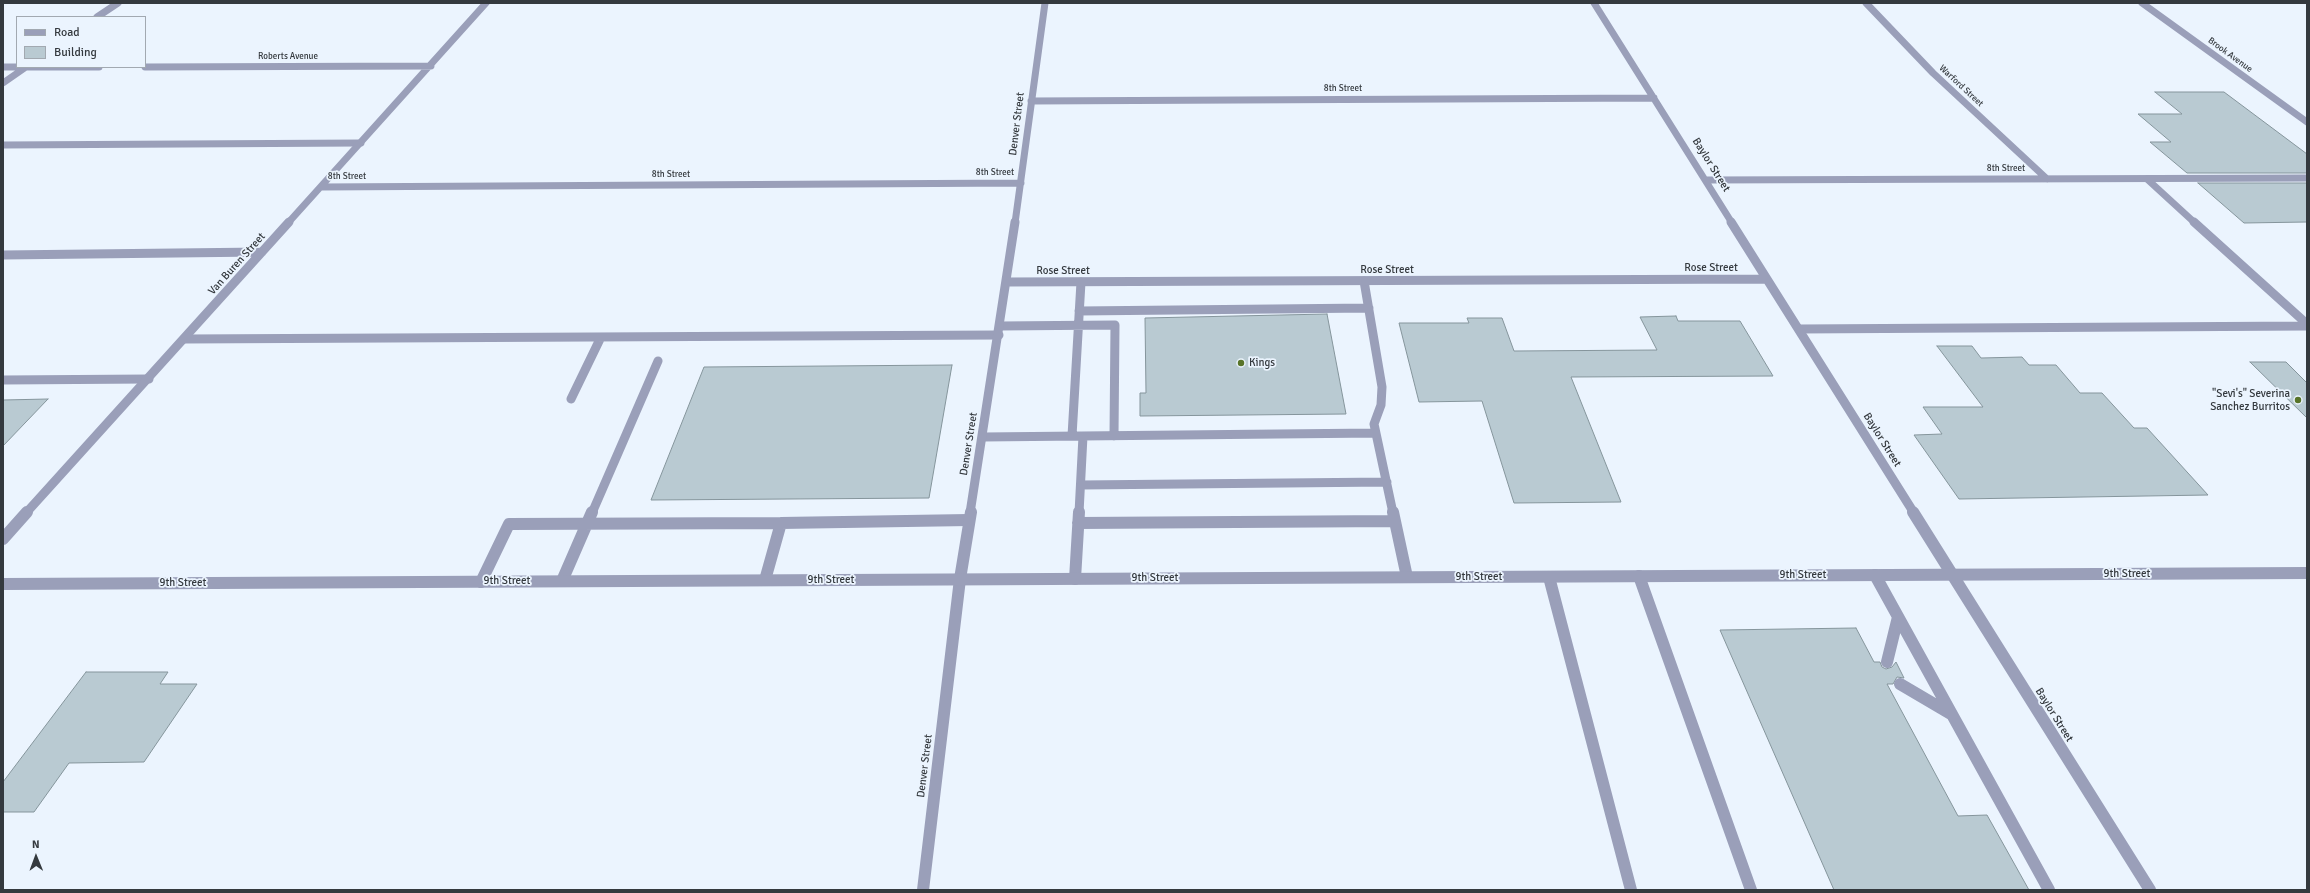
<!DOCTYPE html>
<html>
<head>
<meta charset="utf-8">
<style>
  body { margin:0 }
  #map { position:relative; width:2310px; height:893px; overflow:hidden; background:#ebf4fe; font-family:Signika,sans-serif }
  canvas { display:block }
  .frame { position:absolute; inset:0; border:4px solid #34393e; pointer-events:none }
  .legend { position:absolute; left:16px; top:16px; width:130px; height:52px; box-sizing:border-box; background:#ebf4fe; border:1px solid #a2a9b1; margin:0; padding:5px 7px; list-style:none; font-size:12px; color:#34393e }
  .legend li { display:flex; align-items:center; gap:8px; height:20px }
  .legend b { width:20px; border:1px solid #a2a9b1 }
  .north { position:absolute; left:16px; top:837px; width:40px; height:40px; -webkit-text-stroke:3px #ebf4fe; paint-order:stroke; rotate:359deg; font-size:11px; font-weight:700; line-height:16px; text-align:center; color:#34393e }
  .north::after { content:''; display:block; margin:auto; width:14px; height:18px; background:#34393e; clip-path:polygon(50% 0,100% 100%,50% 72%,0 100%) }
</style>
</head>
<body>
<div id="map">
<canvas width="2310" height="893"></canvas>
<div class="frame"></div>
<ul class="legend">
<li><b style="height:5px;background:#9a9fb9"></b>Road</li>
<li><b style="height:11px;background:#b9cad2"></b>Building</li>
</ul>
<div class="north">N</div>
</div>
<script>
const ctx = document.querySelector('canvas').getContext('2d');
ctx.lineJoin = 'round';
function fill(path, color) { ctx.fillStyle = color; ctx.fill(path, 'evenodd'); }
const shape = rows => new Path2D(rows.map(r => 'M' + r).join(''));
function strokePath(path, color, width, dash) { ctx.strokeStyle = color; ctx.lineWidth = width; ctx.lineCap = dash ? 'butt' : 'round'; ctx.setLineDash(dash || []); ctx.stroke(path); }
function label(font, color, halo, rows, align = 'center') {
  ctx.font = font + ' Signika,sans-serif'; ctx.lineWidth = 3.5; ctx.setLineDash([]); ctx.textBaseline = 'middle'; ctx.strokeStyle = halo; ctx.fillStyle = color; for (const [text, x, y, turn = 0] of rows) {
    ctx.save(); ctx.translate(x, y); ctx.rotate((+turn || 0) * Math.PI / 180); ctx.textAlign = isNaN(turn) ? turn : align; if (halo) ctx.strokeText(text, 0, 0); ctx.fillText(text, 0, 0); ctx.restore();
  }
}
const building = shape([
  [2155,92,2224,92,2307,154,2307,173,2187,173,2150,142,2171,142,2138,114,2182,114,2155,92],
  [2198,183,2307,183,2307,222,2244,223,2198,183],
  [1327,314,1346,414,1140,416,1140,393,1146,393,1145,318,1327,314],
  [1676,316,1678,321,1740,321,1773,376,1571,377,1621,502,1514,503,1482,401,1419,402,1399,323,1469,323,1467,318,1502,318,1514,351,1657,350,1640,317,1676,316],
  [1937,346,1972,346,1981,358,2022,357,2029,365,2056,365,2080,393,2102,393,2134,428,2147,428,2208,495,1959,499,1914,435,1942,434,1923,407,1983,407,1937,346],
  [2250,362,2286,362,2307,383,2307,418,2250,362],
  [952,365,929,498,651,500,704,367,952,365],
  [48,399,3,446,3,400,48,399],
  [1856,628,1874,662,1880,662,1882,667,1886,669,1892,667,1896,662,1904,678,1897,677,1893,684,1887,684,1958,816,1987,815,2029,890,1834,890,1720,630,1856,628],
  [86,672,168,672,160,684,197,684,144,762,69,763,34,812,3,812,3,782,86,672]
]);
const serviceFar2 = shape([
  [3,145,361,143],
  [2147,179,2195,223]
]);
const serviceFar1 = shape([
  [2194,222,2307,324],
  [1364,281,1382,387,1381,405,1374,424,1393,513],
  [1079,311,1369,308],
  [1000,326,1115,325,1114,436],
  [1799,329,2307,326],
  [185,339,999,335],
  [3,380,149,379],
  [571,399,601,337],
  [1072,436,1081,282],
  [983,437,1376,433],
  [1081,485,1387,482],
  [592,513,658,361],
  [1079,513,1083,436]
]);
const service = shape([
  [1393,512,1407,577],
  [781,523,969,520],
  [1078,523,1395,521],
  [1875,575,2049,890],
  [1639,576,1751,890],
  [1549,577,1631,890],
  [1075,579,1079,512],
  [562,581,592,512],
  [481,582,509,524,781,523,765,580],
  [1887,662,1898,617],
  [1900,684,1951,714]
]);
const minorFar2 = shape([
  [1594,3,1732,223],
  [1866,3,1933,73,2047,179],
  [97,17,118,3],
  [3,67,99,67],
  [145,67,431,66],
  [3,83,26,67],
  [1031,101,1654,98],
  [1706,180,2307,178],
  [321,187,1021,183],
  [288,223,486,3],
  [1015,223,1045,3]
]);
const minorFar1 = shape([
  [1731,222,1914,513],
  [3,255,262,252],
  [1007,282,1767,279],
  [26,513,289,222],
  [970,513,1015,222]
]);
const minor = shape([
  [1913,512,2150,890],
  [3,539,27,512],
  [923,890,960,579,971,512]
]);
const tertiaryFar1 = shape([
  [2142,3,2307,122]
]);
const tertiary = shape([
  [3,584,2307,573]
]);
const markers = [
  [1241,363,4,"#587429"],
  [2298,400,4,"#587429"]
];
const farStreetnames = [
  ["Brook Avenue",2230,55,36],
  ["Roberts Avenue",288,57],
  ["Warford Street",1961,86,43],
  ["8th Street",1343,89],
  ["8th Street",2006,169],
  ["8th Street",995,173],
  ["8th Street",671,175],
  ["8th Street",347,177]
];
const streetNames = [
  ["Denver Street",1017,124,-83],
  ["Baylor Street",1711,165,58],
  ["Van Buren Street",237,264,-48],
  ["Rose Street",1711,268],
  ["Rose Street",1387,270],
  ["Rose Street",1063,271],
  ["Baylor Street",1882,440,58],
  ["Denver Street",969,444,-81],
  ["9th Street",2127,574],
  ["9th Street",1803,575],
  ["9th Street",1479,577],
  ["9th Street",1155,578],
  ["9th Street",831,580],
  ["9th Street",507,581],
  ["9th Street",183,583],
  ["Baylor Street",2054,715,58],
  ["Denver Street",925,766,-83]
];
const poiNames = [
  ["Kings",1249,363],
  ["\"Sevi's\" Severina",2290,394,"right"],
  ["Sanchez Burritos",2290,407,"right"]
];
fill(building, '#b9cad2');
strokePath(building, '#85959c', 1);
strokePath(serviceFar2, '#9a9fb9', 7);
strokePath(serviceFar1, '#9a9fb9', 9);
strokePath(service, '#9a9fb9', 12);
strokePath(minorFar2, '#9a9fb9', 7);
strokePath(minorFar1, '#9a9fb9', 9);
strokePath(minor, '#9a9fb9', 12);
strokePath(tertiaryFar1, '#9a9fb9', 7);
strokePath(tertiary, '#9a9fb9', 12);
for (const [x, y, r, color] of markers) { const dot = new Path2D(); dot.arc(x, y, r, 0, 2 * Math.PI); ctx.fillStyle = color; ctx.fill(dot); strokePath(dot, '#ebf4fe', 1.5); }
label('9px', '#34393e', '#ebf4fe', farStreetnames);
label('11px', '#34393e', '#ebf4fe', streetNames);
label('11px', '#34393e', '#ebf4fe', poiNames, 'left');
</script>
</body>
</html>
